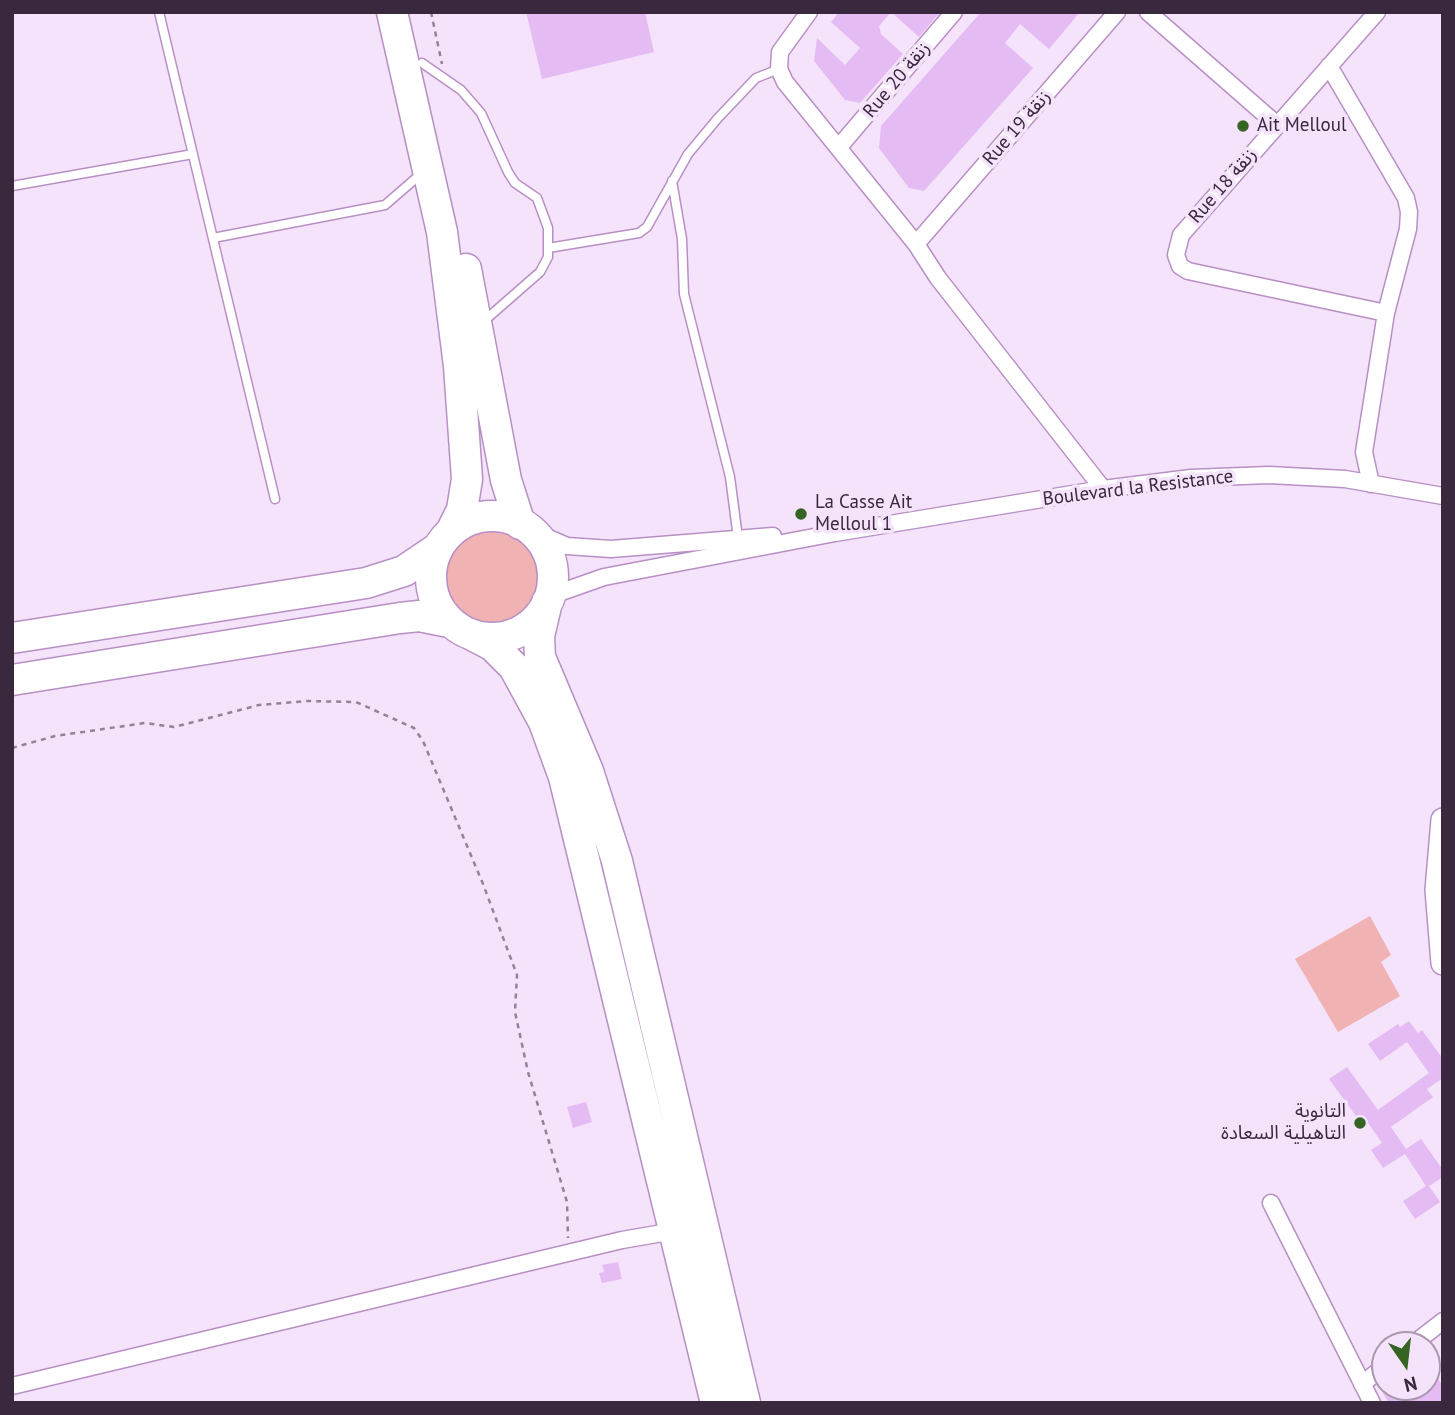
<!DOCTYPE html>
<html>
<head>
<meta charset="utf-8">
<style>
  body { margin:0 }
  #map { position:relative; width:1455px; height:1415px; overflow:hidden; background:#f4e3fa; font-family:"PT Sans",sans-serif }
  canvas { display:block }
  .frame { position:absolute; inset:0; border:14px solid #39283e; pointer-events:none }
  .north { position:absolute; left:1371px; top:1331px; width:70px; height:70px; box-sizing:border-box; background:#f4e3fa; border:2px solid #a998af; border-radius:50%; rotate:166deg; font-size:19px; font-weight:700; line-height:28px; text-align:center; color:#39283e }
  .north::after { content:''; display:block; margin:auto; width:24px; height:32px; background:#366423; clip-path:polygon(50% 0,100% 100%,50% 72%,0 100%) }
</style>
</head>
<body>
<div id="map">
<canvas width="1455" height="1415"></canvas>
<div class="frame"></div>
<div class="north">N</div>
</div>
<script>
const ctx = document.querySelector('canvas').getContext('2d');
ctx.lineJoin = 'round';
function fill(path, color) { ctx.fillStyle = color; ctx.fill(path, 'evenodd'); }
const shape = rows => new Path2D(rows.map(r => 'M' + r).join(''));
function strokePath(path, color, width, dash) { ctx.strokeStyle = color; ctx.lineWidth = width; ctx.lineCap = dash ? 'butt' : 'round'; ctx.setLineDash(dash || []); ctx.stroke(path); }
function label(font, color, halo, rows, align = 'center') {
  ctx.font = font + ' "PT Sans","Noto Sans Arabic",sans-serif'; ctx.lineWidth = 7; ctx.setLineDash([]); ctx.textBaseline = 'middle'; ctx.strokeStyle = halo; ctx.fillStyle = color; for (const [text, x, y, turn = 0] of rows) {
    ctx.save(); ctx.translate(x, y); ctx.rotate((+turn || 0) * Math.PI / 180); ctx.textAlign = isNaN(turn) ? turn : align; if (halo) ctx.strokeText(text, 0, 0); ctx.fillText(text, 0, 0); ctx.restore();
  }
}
const green = shape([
  '439 578a53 53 0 1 1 106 0a53 53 0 1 1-106 0Z',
  [1370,916,1391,955,1381,962,1400,996,1338,1032,1295,959]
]);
const building = shape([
  [526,12,645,12,654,52,542,79],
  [839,12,891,12,879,26,881,34,903,54,860,103,845,100,814,61,817,38,845,65,860,48,831,22],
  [891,12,940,12,919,37],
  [981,12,1080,12,1049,49,1020,24,1005,43,1033,68,924,191,909,188,879,148,881,126],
  [1409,1021,1418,1033,1422,1030,1443,1059,1443,1078,1427,1089,1433,1097,1391,1127,1406,1149,1421,1139,1443,1170,1443,1177,1429,1186,1440,1202,1415,1219,1403,1201,1426,1186,1405,1154,1383,1168,1371,1150,1382,1143,1366,1120,1361,1123,1329,1079,1347,1067,1378,1110,1429,1073,1407,1042,1380,1061,1368,1044,1398,1024,1400,1027],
  [586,1102,592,1122,573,1128,567,1107],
  [618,1262,622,1279,602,1283,599,1273,604,1272,602,1265],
  [1436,1375,1443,1387,1443,1403,1389,1403,1383,1393,1394,1387,1427,1387,1427,1380]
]);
const path = shape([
  [431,12,442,64],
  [12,748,55,736,145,723,174,727,259,705,307,701,356,702,414,728,423,741,483,884,517,975,515,1012,528,1072,567,1202,568,1238]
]);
const lane = shape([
  [159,12,275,499],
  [422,63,461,90,481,113,508,172,515,183,537,198,548,228,548,257,540,272,484,321],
  [672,181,682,239,684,294,730,477,738,538],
  [12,186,193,154],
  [213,238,385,205,422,173],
  [548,248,639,233,647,227,688,154,718,118,756,78,779,69]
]);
const street = shape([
  [809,12,780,52,779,69,785,82,916,244,938,278,1103,489],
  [1148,12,1276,124],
  [1377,12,1181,235,1176,255,1180,266,1188,271,1386,313],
  [1329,66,1406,198,1409,212,1408,229,1386,313,1364,452,1371,484],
  [839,147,954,12],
  [916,244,1117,12],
  [530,530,567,546,611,549,773,536],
  [550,596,604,577,835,533,1103,489,1191,478,1269,475,1345,479,1443,496],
  [1271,1203,1372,1403],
  [1412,1345,1443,1321],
  [1362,1384,1385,1366],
  [12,1386,622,1240,680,1230]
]);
const secondary = shape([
  [1443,820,1437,890,1443,963]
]);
const highway = shape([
  [392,12,442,232,459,366,467,479,462,510,451,532],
  [466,269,506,480,520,524],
  '431 577a61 61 0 1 1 122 0a61 61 0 1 1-122 0Z',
  [547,602,539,636,540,657,588,771,617,861,745,1403],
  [472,635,493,646,514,667,544,722,564,777,716,1403],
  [12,638,366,583,404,571,438,548],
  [12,680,400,618,419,616,449,622]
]);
const markers = [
  [1243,126,7,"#366423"],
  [801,514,7,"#366423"],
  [1360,1123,7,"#366423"]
];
const streetNames = [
  ["Rue 20 زنقة",897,80,-50],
  ["Rue 19 زنقة",1017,128,-49],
  ["Rue 18 زنقة",1223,186,-49],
  ["Boulevard la Resistance",1138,488,-7]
];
const poiNames = [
  ["Ait Melloul",1257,126],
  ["La Casse Ait",815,503],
  ["Melloul 1",815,525],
  ["التانوية",1346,1112,"right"],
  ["التاهيلية السعادة",1346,1134,"right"]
];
fill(green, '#f0b2b3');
fill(building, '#e5bbf3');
strokePath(lane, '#b890c5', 11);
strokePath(street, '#b890c5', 19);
strokePath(secondary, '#b890c5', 26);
strokePath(highway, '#b890c5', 33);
strokePath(path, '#938299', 2.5, [5, 5]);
strokePath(lane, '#fff', 8);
strokePath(street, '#fff', 16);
strokePath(secondary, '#fff', 23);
strokePath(highway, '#fff', 30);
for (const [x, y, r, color] of markers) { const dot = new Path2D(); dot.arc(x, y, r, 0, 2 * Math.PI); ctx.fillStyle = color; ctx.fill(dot); strokePath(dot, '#f4e3fa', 2.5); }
label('19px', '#39283e', '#f4e3fa', streetNames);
label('19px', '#39283e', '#f4e3fa', poiNames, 'left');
</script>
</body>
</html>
